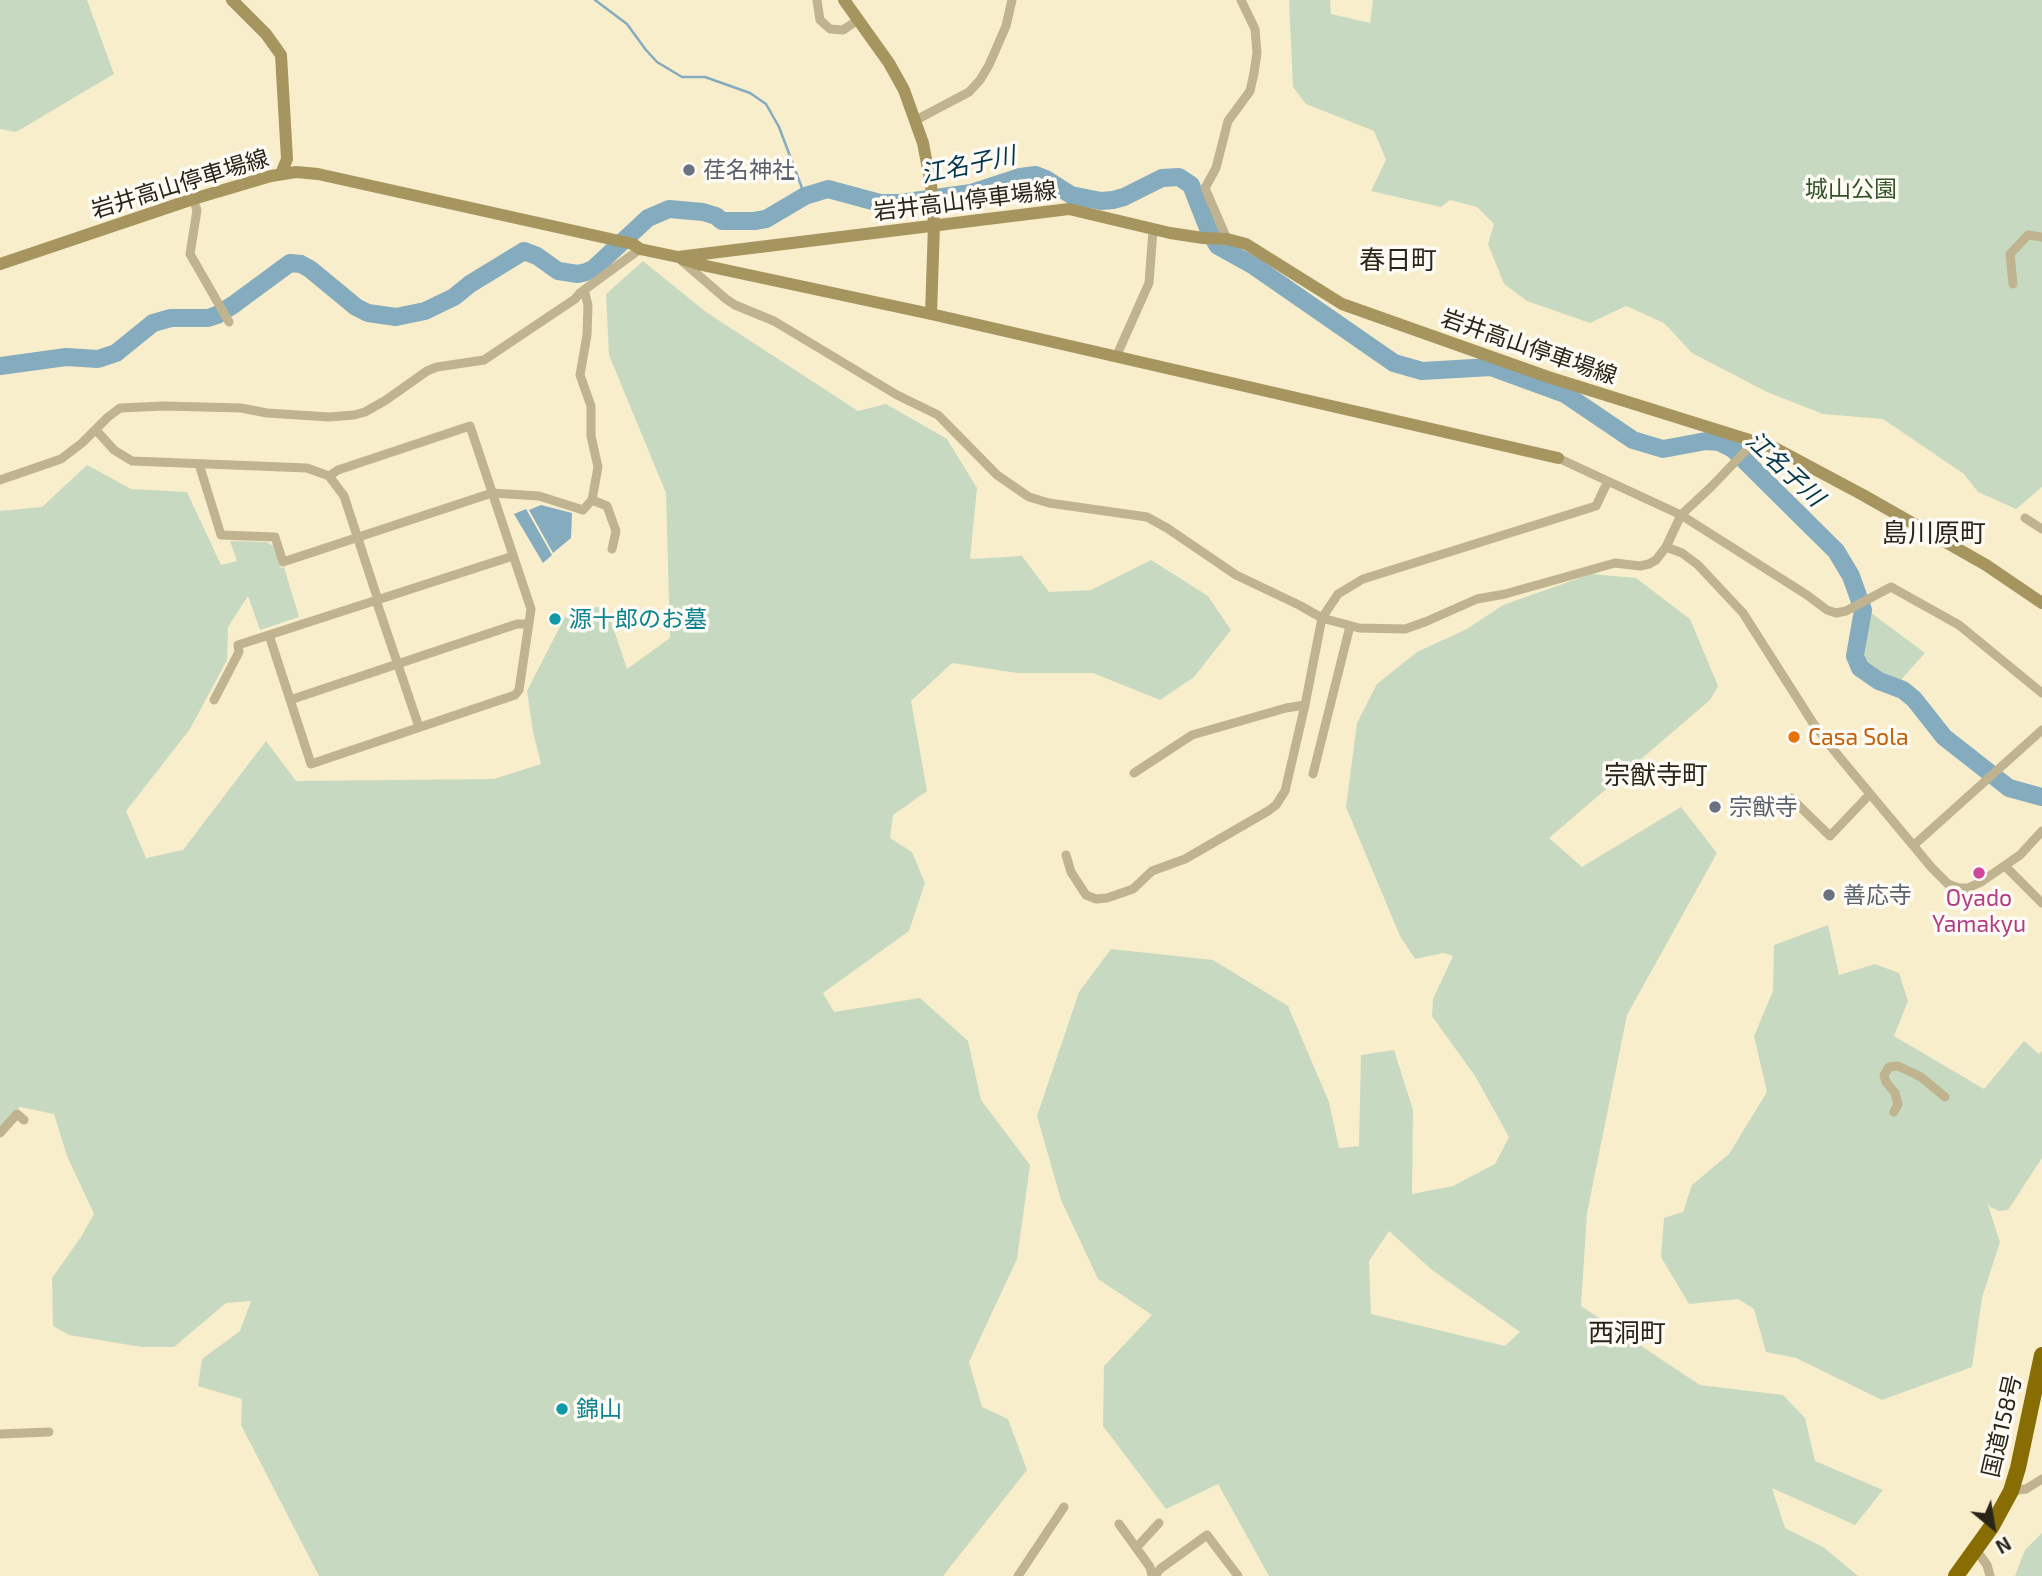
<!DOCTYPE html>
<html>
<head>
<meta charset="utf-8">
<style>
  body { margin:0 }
  #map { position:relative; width:2042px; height:1576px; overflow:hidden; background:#f8eecc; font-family:"Exo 2",sans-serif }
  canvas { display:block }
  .north { position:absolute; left:1958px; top:1492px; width:70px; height:70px; -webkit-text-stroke:5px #fdfbf4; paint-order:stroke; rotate:150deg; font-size:19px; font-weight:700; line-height:28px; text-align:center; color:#292519 }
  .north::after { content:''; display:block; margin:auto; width:24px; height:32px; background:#292519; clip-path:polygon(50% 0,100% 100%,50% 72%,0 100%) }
</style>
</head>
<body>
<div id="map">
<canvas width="2042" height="1576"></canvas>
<div class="north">N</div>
</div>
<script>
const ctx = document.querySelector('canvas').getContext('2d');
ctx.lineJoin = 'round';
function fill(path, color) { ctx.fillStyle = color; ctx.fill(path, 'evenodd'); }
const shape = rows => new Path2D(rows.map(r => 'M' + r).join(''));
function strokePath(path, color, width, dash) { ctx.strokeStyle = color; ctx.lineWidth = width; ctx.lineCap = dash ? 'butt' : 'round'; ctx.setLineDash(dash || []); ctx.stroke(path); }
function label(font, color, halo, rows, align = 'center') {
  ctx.font = font + ' "Exo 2","Noto Sans JP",sans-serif'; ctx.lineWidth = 7; ctx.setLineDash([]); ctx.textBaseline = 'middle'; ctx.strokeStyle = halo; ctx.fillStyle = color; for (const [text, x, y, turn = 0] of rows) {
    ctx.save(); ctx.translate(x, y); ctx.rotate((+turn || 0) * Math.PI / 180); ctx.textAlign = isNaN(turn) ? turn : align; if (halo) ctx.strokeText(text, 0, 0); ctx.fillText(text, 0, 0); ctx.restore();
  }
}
const green = shape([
  [0,0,87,0,114,74,16,132,0,129],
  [1289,0,1330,0,1331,14,1370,23,1373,0,2042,0,2042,487,2016,509,1978,492,1964,474,1883,419,1823,414,1767,392,1692,353,1664,323,1626,306,1590,323,1527,301,1504,284,1488,244,1494,224,1477,207,1450,200,1441,207,1371,191,1386,160,1374,131,1306,104,1293,87],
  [643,261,706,312,858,411,886,404,947,439,977,488,970,559,1022,556,1049,592,1091,590,1151,560,1208,596,1231,630,1194,677,1160,700,1093,673,1017,673,952,663,911,701,927,791,893,815,890,838,912,852,925,883,909,931,823,993,834,1012,920,998,968,1041,981,1100,1030,1165,1017,1259,969,1362,982,1407,1008,1419,1027,1470,943,1576,319,1576,241,1425,242,1399,198,1386,202,1359,240,1331,251,1301,226,1303,174,1347,142,1347,69,1335,53,1326,52,1278,81,1237,94,1214,67,1156,54,1114,20,1107,0,1128,0,511,42,507,87,465,131,489,187,492,221,565,237,561,230,541,267,542,273,546,281,568,284,567,299,617,260,630,248,596,228,627,227,660,190,729,126,811,146,858,183,850,266,741,296,781,494,779,541,764,533,732,527,691,569,609,600,607,611,621,627,669,670,638,666,493,609,355,606,294],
  [1591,574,1636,578,1690,619,1718,686,1710,700,1549,838,1582,867,1681,807,1717,853,1627,1015,1587,1213,1581,1306,1700,1385,1783,1395,1805,1418,1815,1461,1883,1490,1855,1525,1772,1488,1785,1528,1823,1547,1858,1576,1269,1576,1218,1484,1166,1509,1103,1426,1104,1366,1152,1315,1098,1279,1061,1200,1037,1116,1079,992,1111,949,1213,960,1288,1006,1329,1102,1339,1148,1359,1146,1361,1055,1394,1050,1413,1110,1412,1194,1453,1186,1495,1164,1509,1137,1475,1076,1432,1016,1433,999,1453,956,1444,953,1415,959,1400,936,1346,807,1357,723,1377,684,1417,652,1467,629,1503,605],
  [1389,1231,1432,1270,1520,1332,1505,1346,1371,1314,1369,1261],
  [1870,612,1925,653,1899,682,1875,672,1865,662,1865,654],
  [1828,925,1839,975,1875,964,1899,973,1908,1001,1894,1036,1984,1089,2024,1041,2039,1054,2042,1051,2042,1158,2008,1210,1999,1211,1990,1207,1987,1202,2000,1242,1982,1298,1972,1367,1882,1400,1796,1358,1766,1352,1754,1309,1738,1299,1689,1304,1661,1257,1664,1218,1683,1212,1692,1185,1729,1154,1767,1092,1754,1036,1773,991,1774,945],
  [2042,1533,2042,1576,2015,1576,2025,1550]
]);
const water = shape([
  [541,505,572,513,571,538,553,553,529,510],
  [526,509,552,555,543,563,514,514]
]);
const stream = shape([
  [595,0,627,24,646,50,657,62,682,77,705,77,750,93,766,104,779,127,805,196]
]);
const river = shape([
  [0,366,66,357,98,359,116,353,153,323,171,318,208,318,217,315,233,305,290,263,301,264,310,269,356,307,368,313,396,317,425,311,454,297,470,284,524,251,537,256,558,271,578,274,586,272,593,269,648,218,669,209,703,212,716,216,722,221,754,221,766,219,805,196,828,189,880,203,900,203,971,193,1020,177,1036,175,1046,179,1071,195,1101,201,1113,200,1124,197,1162,178,1179,177,1191,185,1209,231,1218,246,1254,266,1394,363,1422,371,1491,367,1565,394,1633,440,1663,449,1706,441,1719,442,1733,449,1836,551,1851,576,1863,610,1855,656,1860,668,1879,681,1903,690,1914,699,1944,737,2009,788,2042,797]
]);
const street = shape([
  [817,0,820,20,830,29,843,30,858,20],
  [916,120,969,92,980,80,989,65,1006,26,1012,0],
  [193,199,197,210,190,254,229,322],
  [1227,239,1205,188,1216,168,1228,121,1250,91,1254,73,1257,53,1255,29,1241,0],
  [682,261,726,299,735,305,774,321,897,395,938,415,997,475,1029,497,1049,503,1147,517,1167,528,1236,575,1299,605,1322,618,1359,628,1405,629,1425,622,1477,599,1505,594,1615,563,1640,566,1649,564,1656,560,1666,547,1681,515,1712,486,1755,441],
  [2013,284,2010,254,2028,235,2042,237],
  [1116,357,1149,283,1153,230],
  [96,430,114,450,132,461,307,468,329,476,344,496,378,600],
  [1558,458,1681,515,1807,595,1827,610,1836,613,1846,611,1891,587,1959,625,2042,693],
  [199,464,221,535,275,537,283,562,492,493,539,496,583,510,592,500,598,467,591,436,591,406,580,375,587,335,588,305,584,290],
  [0,480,61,459,82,443,108,417,120,408,164,406,241,408,267,413,329,417,354,415,365,412,386,400,427,371,437,367,484,360,575,299,580,293,640,249],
  [592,500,607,506,616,531,612,549],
  [2025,518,2042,529],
  [1666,547,1682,553,1698,565,1743,613,1813,723,1836,753,1932,868,1948,884,1959,888,1968,888,1981,882,2020,855,2042,831],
  [376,600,419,727],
  [269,635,311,764,515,695,519,690,531,609,470,426,338,470,329,476],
  [214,700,239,652,238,645,513,556],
  [290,700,517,624,529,624],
  [1134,773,1192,735,1286,708,1305,705],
  [1313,774,1350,626],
  [1791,798,1830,836,1870,794],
  [1914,845,2042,730],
  [1066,855,1071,872,1086,895,1096,899,1107,898,1133,889,1152,871,1185,859,1268,811,1276,805,1285,791,1305,705,1322,618,1338,594,1363,579,1596,506,1608,481],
  [2005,866,2042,903],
  [1894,1112,1898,1104,1895,1093,1886,1082,1884,1075,1889,1067,1898,1066,1921,1077,1945,1097],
  [0,1133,17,1114,24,1120],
  [0,1434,49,1432],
  [2011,1491,2026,1489,2042,1479],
  [1119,1524,1150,1567,1152,1576],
  [1136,1548,1159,1523],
  [1976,1550,1987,1565,1990,1576],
  [1018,1576,1064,1507],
  [1155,1576,1160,1569,1207,1535,1238,1576]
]);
const secondary = shape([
  [232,0,266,34,281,55,287,159,281,174],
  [844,0,889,63,904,90,923,143,931,185,934,225,931,314],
  [682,259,702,265,931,314,1558,458],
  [0,264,193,199,271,176,296,172,318,174,633,244,640,249,678,257,1069,209,1170,233,1203,238,1227,239,1246,244,1342,304,1548,377,1775,448,1863,495,1986,565,2042,603]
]);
const highway = shape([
  [1956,1576,1992,1526,2011,1491,2018,1468,2042,1355]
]);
const markers = [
  [689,170,7,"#6b7280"],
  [555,619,7,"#0f9aa8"],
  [1794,737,7,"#e8710a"],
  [1715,807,7,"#6b7280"],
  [1979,873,7,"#d1479c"],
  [1829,895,7,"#6b7280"],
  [562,1409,7,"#0f9aa8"]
];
const worshipNames = [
  ["荏名神社",703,170],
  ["宗猷寺",1729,807],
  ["善応寺",1843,895]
];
const streetNames = [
  ["岩井高山停車場線",180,184,-17],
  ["岩井高山停車場線",965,201,-7],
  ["岩井高山停車場線",1529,347,19],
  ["国道158号",2002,1426,-77]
];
const parkNames = [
  ["城山公園",1851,189]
];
const cultureNames = [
  ["源十郎のお墓",569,619],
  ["錦山",576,1409]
];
const foodNames = [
  ["Casa Sola",1808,737]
];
const hotelNames = [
  ["Oyado",1979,898],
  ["Yamakyu",1979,924]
];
const waterNames = [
  ["江名子川",968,165,-12],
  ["江名子川",1785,469,43]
];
const quarterNames = [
  ["春日町",1398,260],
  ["島川原町",1934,533],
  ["宗猷寺町",1656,775],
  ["西洞町",1627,1333]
];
fill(green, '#c7dac1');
fill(water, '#85abbf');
strokePath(stream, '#85abbf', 2.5);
strokePath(river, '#85abbf', 18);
strokePath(street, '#bfb390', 9);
strokePath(secondary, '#a79560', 12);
strokePath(highway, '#886d05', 16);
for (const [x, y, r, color] of markers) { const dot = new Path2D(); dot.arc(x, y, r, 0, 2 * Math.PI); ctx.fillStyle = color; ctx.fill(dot); strokePath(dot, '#fdfbf4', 2.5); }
label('23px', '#5b616d', '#fdfbf4', worshipNames, 'left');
label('23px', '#292519', '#fdfbf4', streetNames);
label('23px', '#335326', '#fdfbf4', parkNames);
label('23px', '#0d838f', '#fdfbf4', cultureNames, 'left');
label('23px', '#c56008', '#fdfbf4', foodNames, 'left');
label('23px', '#b23c85', '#fdfbf4', hotelNames);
label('italic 24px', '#00364b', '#fdfbf4', waterNames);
label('26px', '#292519', '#fdfbf4', quarterNames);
</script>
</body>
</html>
